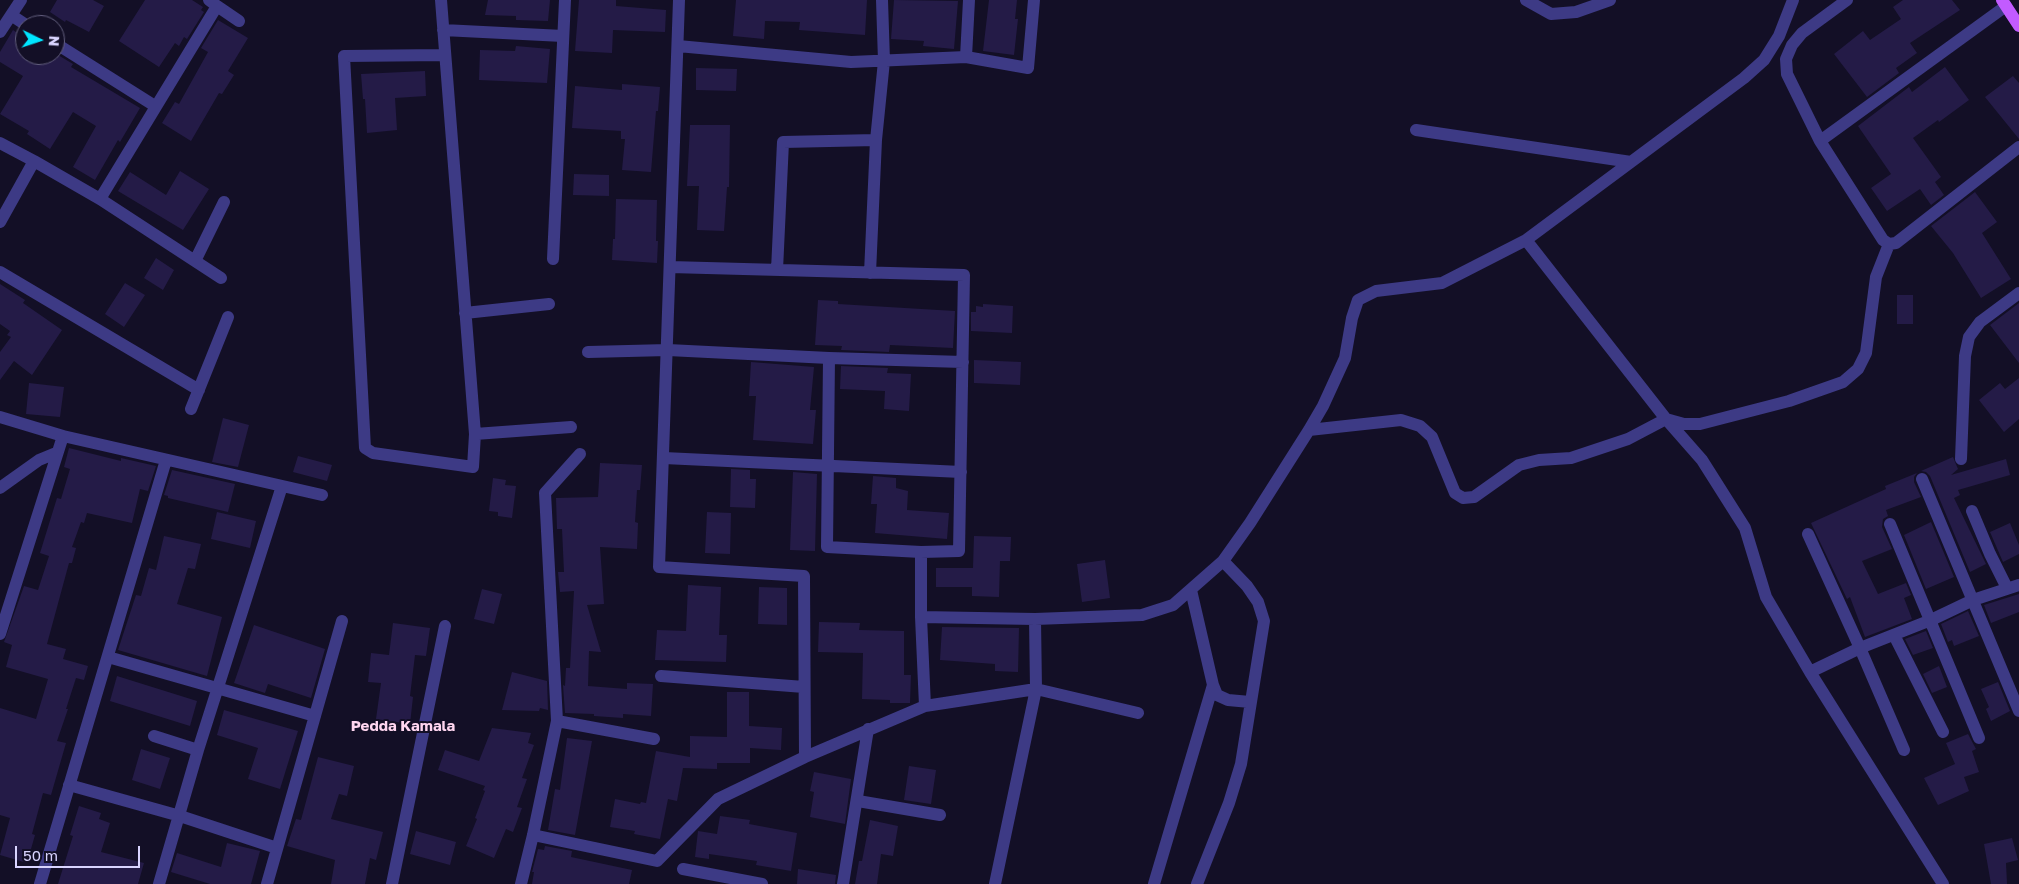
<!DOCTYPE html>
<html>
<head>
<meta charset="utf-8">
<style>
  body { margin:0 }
  #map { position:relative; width:2019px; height:884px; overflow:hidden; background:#130f26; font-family:"Golos Text",sans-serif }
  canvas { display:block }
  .north { position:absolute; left:15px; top:15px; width:50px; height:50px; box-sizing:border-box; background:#130f26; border:1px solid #625e7d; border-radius:50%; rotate:94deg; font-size:14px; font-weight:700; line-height:20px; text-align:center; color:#d9d4ff }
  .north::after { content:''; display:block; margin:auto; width:18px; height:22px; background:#00e5ff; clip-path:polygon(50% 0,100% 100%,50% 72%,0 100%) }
  .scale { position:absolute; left:15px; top:846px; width:125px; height:22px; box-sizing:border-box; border:2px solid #d9d4ff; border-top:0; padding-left:6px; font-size:15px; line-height:18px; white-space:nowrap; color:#d9d4ff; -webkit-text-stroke:4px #130f26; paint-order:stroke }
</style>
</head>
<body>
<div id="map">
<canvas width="2019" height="884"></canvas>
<div class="north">N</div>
<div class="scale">50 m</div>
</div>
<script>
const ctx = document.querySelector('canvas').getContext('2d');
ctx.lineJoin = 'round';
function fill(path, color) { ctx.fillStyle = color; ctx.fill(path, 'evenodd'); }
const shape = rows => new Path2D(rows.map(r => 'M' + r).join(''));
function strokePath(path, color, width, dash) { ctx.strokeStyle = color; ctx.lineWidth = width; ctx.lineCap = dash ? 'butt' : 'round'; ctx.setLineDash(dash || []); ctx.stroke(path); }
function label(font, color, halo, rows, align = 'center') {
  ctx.font = font + ' "Golos Text",sans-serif'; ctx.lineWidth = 4; ctx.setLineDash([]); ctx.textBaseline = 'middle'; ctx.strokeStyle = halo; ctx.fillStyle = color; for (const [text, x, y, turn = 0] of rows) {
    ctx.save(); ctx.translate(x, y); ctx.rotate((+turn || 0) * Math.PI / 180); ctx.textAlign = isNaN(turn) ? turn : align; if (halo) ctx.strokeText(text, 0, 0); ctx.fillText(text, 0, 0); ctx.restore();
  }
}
const building = shape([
  [57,0,93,0,104,6,89,32,66,20,65,22,50,12],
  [145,0,192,0,203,7,201,10,204,12,187,39,184,37,179,46,175,43,159,67,119,41],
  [488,0,550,0,548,21,516,20,516,16,485,15],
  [579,0,616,0,616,6,666,10,665,32,613,30,612,53,575,51],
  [736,0,867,0,865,35,799,30,800,22,765,21,764,39,733,36],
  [894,0,958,1,954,49,923,46,924,41,891,39],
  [989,0,1017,0,1015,19,1018,19,1014,55,983,51],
  [1903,0,1952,0,1960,10,1910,43,1917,53,1896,68,1899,73,1867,97,1834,54,1863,31,1870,40,1901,19,1893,7],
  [218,20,248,38,228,71,234,75,222,94,219,93,191,141,162,123,175,102,179,104,208,52,201,48],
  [13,30,25,38,25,55,58,55,73,64,71,67,140,108,120,142,118,140,95,180,73,167,96,126,73,112,50,149,27,134,29,131,0,114,23,76,0,62,0,52],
  [516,46,550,49,547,83,479,80,480,50,515,51],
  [1945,67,1969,100,1939,122,1938,120,1913,138,1941,177,1935,182,1944,195,1931,205,1920,189,1887,211,1871,188,1891,174,1858,126,1909,87,1912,92],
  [696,68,737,69,736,91,696,90],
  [425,71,426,96,395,98,397,130,367,133,365,99,363,99,361,74],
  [2013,76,2019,83,2019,139,1985,97],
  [622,84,660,87,658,111,656,111,651,172,622,170,625,139,621,139,621,131,572,128,575,86,622,90],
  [690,125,730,125,729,187,727,187,724,231,697,230,699,186,687,186],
  [180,171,209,189,183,230,118,191,130,172,166,195],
  [574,174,609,175,609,196,573,195],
  [1975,192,1997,222,1982,233,2011,279,1981,298,1953,253,1931,226],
  [616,199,657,200,656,241,658,241,657,263,612,260,613,239,615,239],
  [156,258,174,270,163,290,144,278],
  [125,283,145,295,124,327,105,314],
  [0,284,25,300,23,303,62,330,32,375,14,361,0,380,0,352,11,337,7,335,10,331,0,324],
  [1897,295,1913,295,1913,324,1897,324],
  [818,300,838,301,838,304,955,311,953,348,890,345,889,352,841,350,842,346,815,345],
  [2019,303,2019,363,1990,325],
  [983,304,1013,306,1012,333,971,331,971,312,976,312,976,306,983,307],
  [974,360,1021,362,1020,385,974,383],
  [751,362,814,367,810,410,816,410,813,444,753,440,756,396,749,396],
  [841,366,888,368,887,373,911,374,909,411,884,409,885,391,840,389],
  [2019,378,2019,419,2004,432,1979,400,2000,383,2005,389],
  [29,383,64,387,60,417,26,414],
  [223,418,249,425,238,467,212,462],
  [69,448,121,461,121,458,156,466,148,491,140,489,132,523,87,513,84,523,81,522,72,547,76,548,72,563,69,563,47,644,66,649,63,659,88,666,84,680,76,678,66,709,68,709,57,741,66,743,51,795,43,793,32,834,35,835,27,863,0,855,10,818,0,815,0,708,36,719,48,679,6,667,12,645,4,642,24,586,38,590,49,556,40,553,57,498,61,499,70,469,64,467],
  [298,456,332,465,327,481,293,472],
  [1953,457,1958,469,1951,475,2006,459,2010,475,1958,490,1960,495,1954,498,1986,564,1970,572,1930,476,1926,472,1921,471],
  [600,463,642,465,640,490,637,490,635,522,638,523,637,549,600,547,604,604,587,605,601,652,589,651,588,686,627,689,627,683,653,684,651,716,623,714,623,718,594,716,594,714,565,713,563,685,565,686,566,668,570,668,574,591,560,592,558,572,564,572,562,529,557,529,556,498,598,497],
  [731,469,750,470,750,479,756,479,755,508,730,507],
  [172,470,235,484,228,512,168,498,168,496,164,495],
  [793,472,817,474,815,551,790,550],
  [1917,473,1914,477,1914,482,1921,497,1886,510,1888,516,1883,519,1882,527,1892,549,1862,561,1878,594,1906,583,1911,595,1904,598,1912,619,1865,637,1850,597,1847,599,1811,523,1886,489,1885,486],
  [873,476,896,478,896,488,908,491,907,510,949,513,947,539,875,533,877,504,871,504],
  [493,478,506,480,505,485,516,486,512,518,498,516,498,512,489,511],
  [217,512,256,521,250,548,211,539],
  [707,512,731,513,730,554,705,553],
  [1931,522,1954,577,1926,589,1904,535],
  [2010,523,2019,545,2019,554,2003,562,1990,532],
  [164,536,201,544,195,569,188,568,177,604,222,617,207,676,118,650,136,595,141,596,149,568,156,570],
  [974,536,1011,537,1010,561,1000,561,999,597,972,596,972,587,936,587,936,568,973,568],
  [1105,560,1110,598,1082,602,1077,564],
  [688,585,721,587,719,635,727,635,726,662,655,660,657,630,686,631],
  [759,587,787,588,787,625,758,624],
  [482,589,502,594,494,624,474,619],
  [2019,594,2019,612,1991,623,1984,605],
  [1968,611,1979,636,1954,646,1952,640,1948,642,1941,624],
  [819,622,860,623,859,630,904,631,904,675,911,675,910,703,890,703,890,700,862,699,863,653,818,652],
  [393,623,430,628,426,656,415,655,410,696,413,697,410,724,376,719,381,683,368,682,371,653,389,655],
  [254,625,325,649,311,698,268,684,265,693,234,683],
  [942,627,1019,628,1018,672,995,671,995,664,940,660],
  [1926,631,1933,648,1913,655,1905,639],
  [1939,666,1947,687,1932,693,1923,674],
  [512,672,547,681,548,710,540,708,539,711,502,710],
  [117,676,197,701,190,726,110,701],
  [1998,682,2010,711,1991,721,1986,709,1989,707,1981,689],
  [727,692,749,692,749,726,782,728,781,750,750,748,750,763,717,763,717,769,683,768,677,801,668,799,660,839,634,834,635,831,610,827,615,799,640,804,641,802,646,803,656,751,690,757,690,736,727,737],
  [224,710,298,731,280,789,248,779,258,748,217,735],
  [492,728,531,733,528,743,534,745,522,778,527,779,517,807,522,808,513,832,506,829,494,858,466,846,477,819,475,818,485,791,483,790,485,786,438,770,445,750,479,761],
  [1968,734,1976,749,1972,751,1979,772,1964,777,1969,791,1938,805,1924,778,1955,764,1946,743],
  [567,738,592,741,575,835,548,830,555,789,560,790],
  [141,749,170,758,160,789,132,780],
  [318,757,354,766,347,796,339,794,331,819,383,832,376,860,370,858,365,884,331,884,335,860,287,846,296,819,301,820],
  [909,766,936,770,931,804,904,800],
  [814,772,851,779,845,824,810,817,814,792,810,791],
  [79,806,101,813,99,819,110,823,101,852,144,863,138,884,58,884,73,836,70,835],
  [720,816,750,820,749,824,797,833,791,871,756,865,757,861,709,854,709,859,695,857,698,831,717,834],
  [870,820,898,826,893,856,881,854,877,884,855,884,859,861,862,861],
  [416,831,456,842,450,865,410,854],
  [2012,838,2018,860,2006,863,2007,884,1991,884,1984,844],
  [227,843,260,851,251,884,210,884,171,872,177,853,221,867],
  [545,846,572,851,571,857,632,870,629,884,532,884,534,872,532,872,538,849,544,850],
  [798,869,836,875,835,884,797,884]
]);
const minor = shape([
  [441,0,475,434,473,467,373,453,365,448,344,56,444,55],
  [679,0,659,567,804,576,805,757],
  [1526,0,1551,14,1576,12,1610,0],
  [217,6,239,21],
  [2006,6,1820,141,1883,240,1889,244,1896,243,2019,147],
  [11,15,26,25],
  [443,30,563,36],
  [0,32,21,0],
  [55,43,155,106],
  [678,46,851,62,966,57,969,0],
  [966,57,1028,68,1034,0],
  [1416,130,1631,162],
  [1820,141,1787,74,1786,59,1792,45,1802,33,1847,0],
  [0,143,34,161,0,222],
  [34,161,100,199,221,278],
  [100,199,217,6,209,0],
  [1526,240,1744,78,1764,60,1779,36,1793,0],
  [553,259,565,0],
  [195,261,224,202],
  [777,270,783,142,876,140],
  [0,272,199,390],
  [870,273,876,140,884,61,882,0],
  [465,313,549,304],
  [588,352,668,350,829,358,963,362],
  [829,358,827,547,921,552],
  [191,409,228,317],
  [0,417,63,436,322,495],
  [1309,430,1401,420,1420,426,1432,437,1455,493,1463,498,1474,497,1519,465,1539,460,1571,458,1628,439,1666,419,1684,424,1700,424,1789,401,1843,382,1858,369,1866,353,1876,277,1889,244],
  [475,434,571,427],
  [664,458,961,472],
  [1961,459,1965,356,1969,337,1980,322,2019,293],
  [1922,479,2019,711],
  [0,488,39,460,56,453],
  [1972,511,1990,554,2007,588],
  [1890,524,1979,738],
  [1808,534,1860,648,1904,750],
  [1191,590,1213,685,1217,695,1228,700,1250,702],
  [921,617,1035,619,1142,615,1173,605,1223,561,1250,523,1309,430,1323,406,1345,358,1352,318,1358,300,1376,291,1442,283,1526,240,1666,419,1702,460,1745,528,1766,597,1810,672,1860,648,1931,620,1973,600,2019,585],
  [0,634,63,436],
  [1894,635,1943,732],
  [108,657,315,716],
  [1810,672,1943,884],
  [661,676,804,687],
  [925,706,1036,689,1138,713],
  [557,721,654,739],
  [154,736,198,750],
  [69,785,180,816,277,848],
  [858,801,940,815],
  [533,835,657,861,718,799,805,757,925,706,921,617,921,552,959,551,964,275,670,267],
  [683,869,762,884],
  [40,884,166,460],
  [159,884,198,750,282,486],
  [267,884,342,621],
  [392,884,445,626],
  [521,884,533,835,557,721,545,493,580,454],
  [843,884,868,729],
  [995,884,1036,689,1035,619],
  [1154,884,1213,685],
  [1197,884,1229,803,1241,764,1264,621,1258,602,1247,586,1223,561]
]);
const major = shape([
  [2002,0,2019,26]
]);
const neighbourhoodNames = [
  ["Pedda Kamala",403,726]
];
fill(building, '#241b47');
strokePath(minor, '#3d3a85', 12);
strokePath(major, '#c25bff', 12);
label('bold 15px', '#ffd6f0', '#130f26', neighbourhoodNames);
</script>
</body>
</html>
